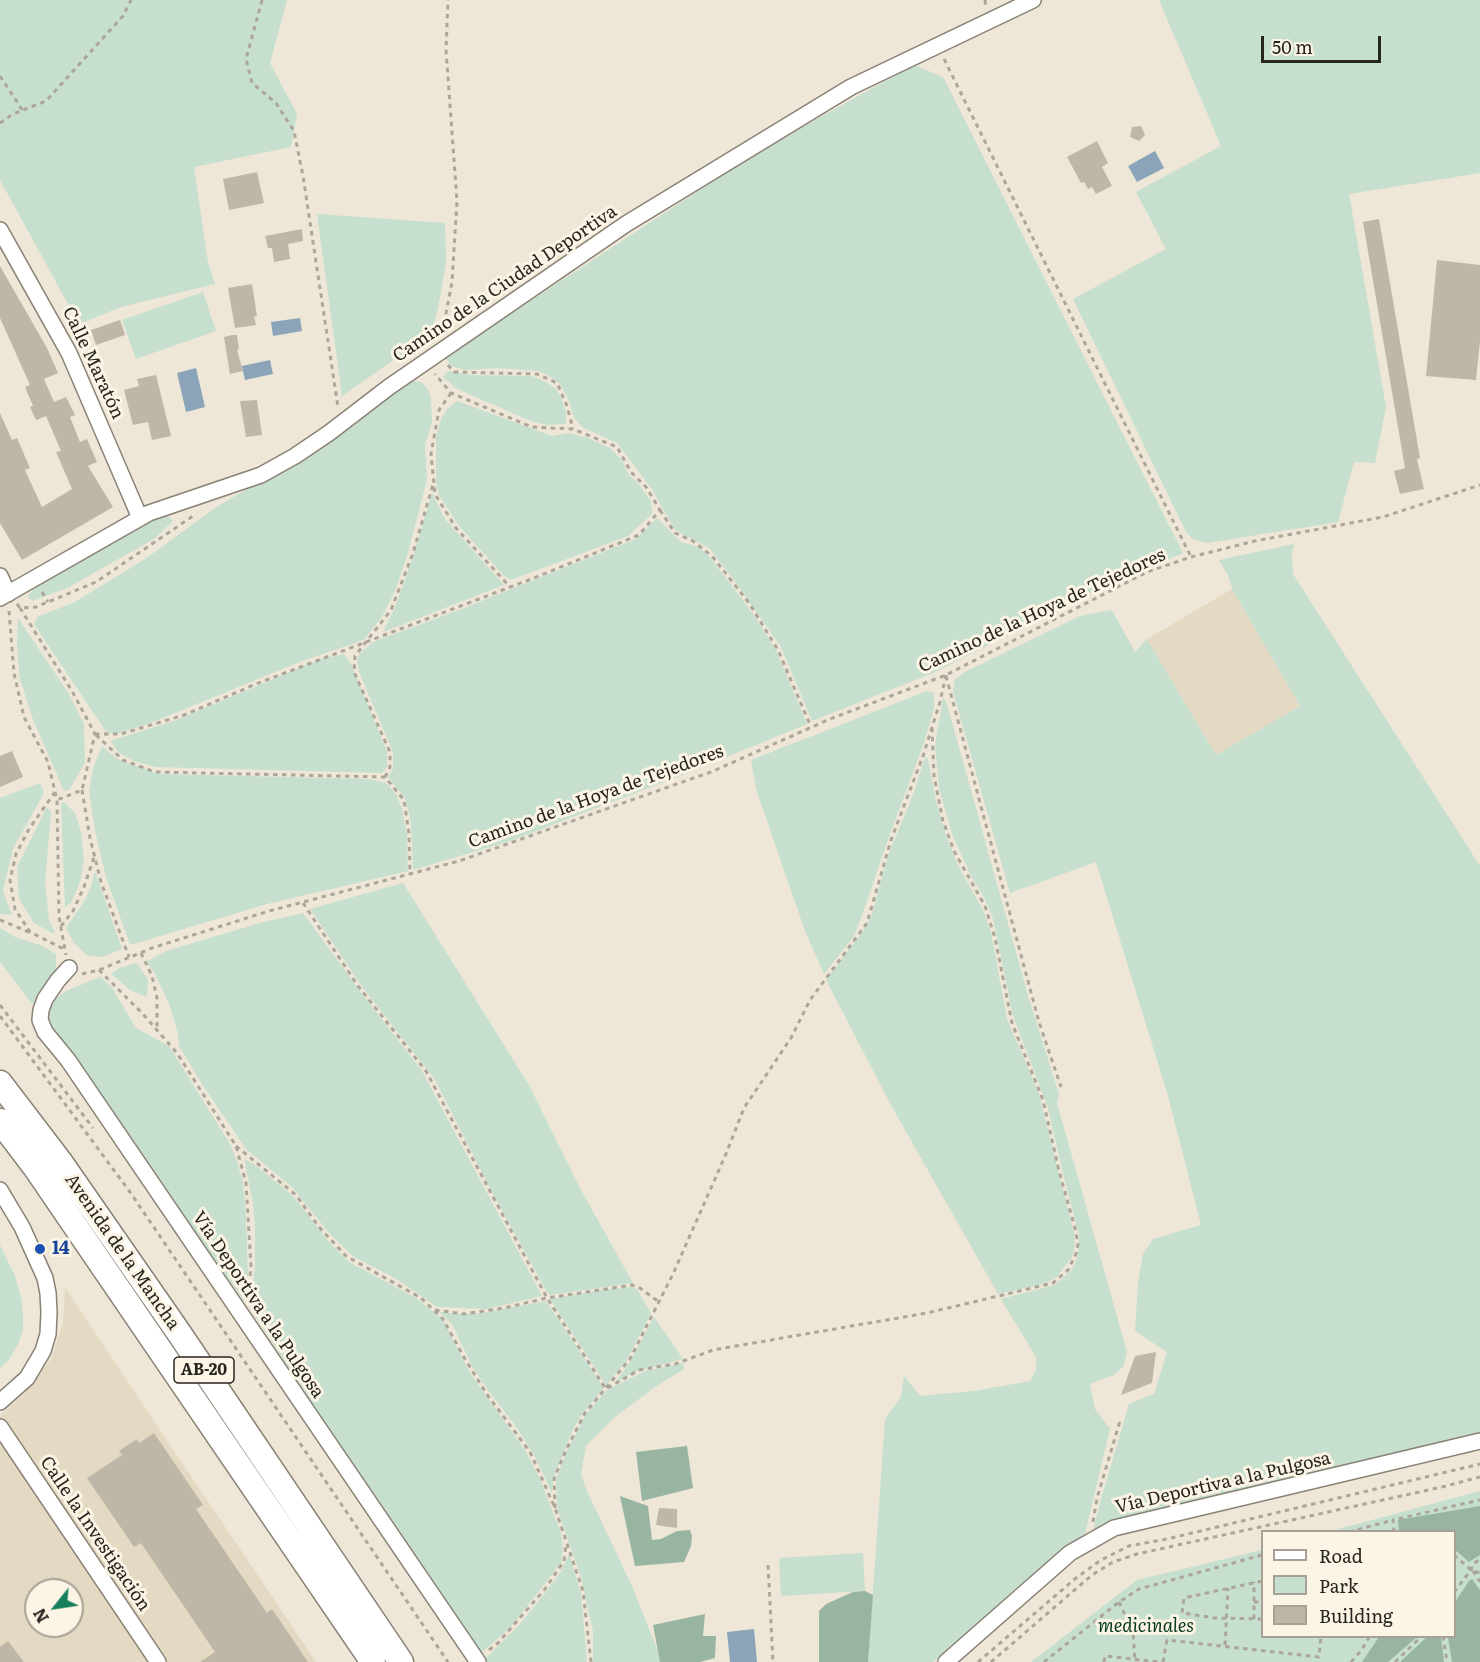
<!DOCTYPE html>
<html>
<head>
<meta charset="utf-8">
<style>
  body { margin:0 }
  #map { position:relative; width:1480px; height:1662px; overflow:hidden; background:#eee7d7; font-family:Literata,serif }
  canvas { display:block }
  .legend { position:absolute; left:1261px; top:1530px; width:195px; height:108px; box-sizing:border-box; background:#fcf4e4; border:2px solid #a7a195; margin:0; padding:8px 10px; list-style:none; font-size:18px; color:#27251f }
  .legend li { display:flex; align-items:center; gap:12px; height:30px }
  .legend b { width:30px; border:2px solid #a7a195 }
  .north { position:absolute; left:24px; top:1578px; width:60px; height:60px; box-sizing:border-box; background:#fcf4e4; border:2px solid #a7a195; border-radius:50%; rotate:240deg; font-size:16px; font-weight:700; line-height:24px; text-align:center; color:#27251f }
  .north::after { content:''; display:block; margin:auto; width:21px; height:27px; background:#16805c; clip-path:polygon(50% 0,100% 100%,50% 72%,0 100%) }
  .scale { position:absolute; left:1261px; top:36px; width:120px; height:27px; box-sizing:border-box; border:3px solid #27251f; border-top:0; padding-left:8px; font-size:18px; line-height:21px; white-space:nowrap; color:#27251f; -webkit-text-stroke:4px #fcf4e4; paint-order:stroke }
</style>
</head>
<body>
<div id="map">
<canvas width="1480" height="1662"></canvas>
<ul class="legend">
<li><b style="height:8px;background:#fff"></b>Road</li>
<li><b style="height:16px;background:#c6dfce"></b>Park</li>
<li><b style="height:16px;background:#beb7a7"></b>Building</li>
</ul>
<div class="north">N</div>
<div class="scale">50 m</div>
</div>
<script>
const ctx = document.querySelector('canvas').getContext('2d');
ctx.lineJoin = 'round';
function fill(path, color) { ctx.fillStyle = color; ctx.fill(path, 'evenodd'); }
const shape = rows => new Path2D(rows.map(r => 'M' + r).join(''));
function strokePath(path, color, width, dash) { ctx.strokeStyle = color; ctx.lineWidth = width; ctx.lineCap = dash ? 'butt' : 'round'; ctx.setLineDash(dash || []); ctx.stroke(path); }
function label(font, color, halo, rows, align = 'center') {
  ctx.font = font + ' Literata,serif'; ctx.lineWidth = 6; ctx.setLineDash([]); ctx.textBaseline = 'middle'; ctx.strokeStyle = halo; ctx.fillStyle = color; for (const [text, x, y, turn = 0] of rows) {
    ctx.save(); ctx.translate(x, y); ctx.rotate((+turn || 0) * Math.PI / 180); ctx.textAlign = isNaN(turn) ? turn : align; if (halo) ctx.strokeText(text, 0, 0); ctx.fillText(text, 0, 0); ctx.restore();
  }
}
const built = shape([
  [1232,589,1300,706,1216,755,1147,639],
  [65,1287,97,1336,316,1662,0,1662,0,1415,21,1397,51,1359,63,1322],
  [36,1590,72,1590,72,1626,36,1626]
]);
const green = shape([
  [0,0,287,0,270,63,297,114,291,147,194,167,208,262,215,284,121,307,79,324,0,180],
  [1159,0,1480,0,1480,173,1349,194,1386,407,1375,463,1354,462,1338,522,1207,543,1193,539,1186,532,1073,299,1166,249,1136,192,1221,146],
  [914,65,943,77,1183,553,1109,585,933,673,812,721,781,647,734,580,709,548,675,530,651,488,617,443,582,427,574,417,567,396,559,383,548,375,537,371,497,368,466,370,451,366,445,357,756,153],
  [317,214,445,223,446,263,438,308,431,334,342,396],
  [203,292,216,331,136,359,122,320],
  [448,371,471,375,532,376,548,383,556,389,561,397,566,413,566,424,548,425,533,422,457,389,443,377],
  [412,381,421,382,428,389,431,399,432,422,425,445,427,480,407,556,395,591,383,615,364,640,302,661,148,724,118,733,107,733,34,624,37,617,75,602,145,559,218,506,254,485,397,388],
  [457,401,552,436,570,433,588,438,610,448,622,460,628,474,638,483,651,501,652,514,628,536,511,580,504,576,459,526,439,495,436,483,436,438,441,419,447,409],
  [432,493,445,519,504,585,383,632,395,607,412,560],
  [162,515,168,516,173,521,154,539,69,587,33,601,27,597,38,585,142,522],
  [657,518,681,542,699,547,710,557,754,615,776,650,807,724,693,771,510,841,413,870,411,822,405,798,388,777,393,769,393,752,359,672,357,661,359,654,373,642,459,610,636,539],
  [1294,544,1292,553,1293,574,1480,866,1480,1437,1095,1531,1094,1526,1101,1499,1129,1404,1154,1394,1167,1352,1135,1331,1138,1283,1143,1254,1153,1239,1201,1225,1168,1096,1096,862,1010,893,953,692,955,679,965,672,1080,616,1112,610,1135,652,1147,639,1216,755,1300,706,1232,589,1228,575,1219,560],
  [18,618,69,694,84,724,85,763,69,790,64,791,32,717,20,679,17,647],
  [344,654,350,662,387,751,387,767,382,773,156,767,134,761,119,753,110,741,174,721,321,659],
  [927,691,934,693,934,708,924,743,889,837,860,921,854,936,824,974,805,931,757,792,751,760],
  [943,697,947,704,1029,999,1059,1094,1057,1103,1127,1352,1123,1367,1114,1375,1090,1384,1095,1409,1110,1429,1085,1534,1058,1553,933,1662,868,1662,885,1419,901,1397,904,1376,920,1396,974,1391,1030,1381,1036,1370,1036,1357,1001,1299,1055,1285,1072,1270,1078,1256,1079,1235,1063,1174,1048,1108,1013,1016,993,919,985,899,971,876,952,834,939,788,935,745],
  [102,746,117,759,159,774,370,779,386,783,396,794,402,809,407,835,408,871,267,904,130,945,106,877,95,831,89,790,94,765],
  [925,757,928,759,936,801,946,836,959,867,983,910,991,932,1007,1019,1039,1094,1074,1233,1075,1245,1072,1257,1056,1278,1043,1284,998,1294,891,1105,826,980,861,934,871,917,889,853,914,792],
  [40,783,44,793,13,849,3,891,12,915,2,914,0,913,0,798],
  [64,802,75,813,81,832,84,859,81,879,71,903,65,907,61,804],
  [47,807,51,812,45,883,49,920,55,932,52,933,34,923,19,899,17,867],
  [95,871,122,949,102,957,87,955,74,943,66,928,85,900,91,886],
  [403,883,529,1085,581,1190,633,1283,550,1295,547,1292,492,1192,434,1078,363,988,310,909],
  [303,913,363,995,422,1071,542,1296,486,1309,437,1307,398,1280,354,1257,329,1233,292,1187,246,1149,202,1084,179,1046,178,1034,170,1006,154,972,146,962,166,951,260,923],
  [0,928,15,937,40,945,56,954,56,968,54,979,32,1004,0,962],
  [137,963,148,980,147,997,130,990,111,974,119,968],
  [100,977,111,986,136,1028,169,1046,232,1147,243,1181,246,1218,248,1277,244,1301,77,1068,47,1030,47,1012,54,1000,64,992],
  [244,1159,254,1164,293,1196,329,1242,349,1262,416,1298,443,1320,470,1373,525,1450,540,1479,561,1533,563,1550,561,1563,510,1628,481,1653,312,1405,250,1308,255,1265,255,1230,253,1203],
  [0,1245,15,1276,22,1301,23,1318,23,1330,18,1344,9,1360,0,1368],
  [632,1287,637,1289,651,1313,626,1362,606,1385,550,1299,603,1290],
  [546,1301,604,1388,583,1413,573,1429,553,1479,552,1493,533,1453,515,1425,487,1389,472,1366,452,1324,439,1312,463,1314,482,1313],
  [654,1317,683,1359,637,1371,615,1383,630,1362],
  [683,1363,684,1369,655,1387,615,1417,586,1446,581,1474,586,1489,632,1586,657,1649,660,1662,593,1662,593,1632,581,1577,557,1508,556,1480,566,1453,586,1414,607,1390,645,1371],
  [1480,1491,1480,1662,1031,1662,1137,1580,1262,1550,1262,1636,1454,1636,1454,1532,1331,1531],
  [863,1553,865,1591,781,1596,779,1558],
  [569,1554,581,1593,587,1662,486,1662,485,1659,519,1625,542,1597,560,1573]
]);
const forest = shape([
  [687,1446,693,1488,642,1501,636,1452],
  [620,1496,648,1506,652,1540,661,1539,677,1531,690,1530,692,1536,691,1546,684,1562,635,1566],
  [1480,1506,1480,1555,1469,1562,1455,1550,1454,1532,1399,1531,1398,1520],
  [1472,1579,1480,1590,1480,1662,1452,1662,1448,1637,1454,1636,1455,1602,1469,1581],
  [865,1591,873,1595,868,1662,819,1662,819,1611,826,1604,853,1592],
  [705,1614,703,1636,716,1636,715,1658,700,1662,660,1662,653,1625],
  [1379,1637,1379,1636,1417,1637,1388,1662,1362,1662],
  [1427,1637,1441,1637,1444,1662,1400,1662]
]);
const water = shape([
  [1155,151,1164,168,1137,182,1128,166],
  [300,318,302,331,273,336,271,322],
  [270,360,273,374,245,380,242,366],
  [196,368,205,407,186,412,177,373],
  [754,1629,757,1662,730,1662,727,1632]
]);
const building = shape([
  [1141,126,1145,135,1139,141,1130,137,1132,127],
  [1097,141,1108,163,1102,167,1112,186,1096,194,1092,187,1088,189,1084,182,1081,183,1067,157],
  [257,172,264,203,229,210,223,179],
  [1379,219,1420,458,1417,459,1424,489,1400,494,1394,471,1405,468,1363,222],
  [302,229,303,241,288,244,290,259,274,262,272,248,268,248,265,236],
  [1437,260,1480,265,1480,341,1476,380,1426,376],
  [0,266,47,348,58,373,44,379,54,402,66,397,75,415,70,417,80,442,87,439,97,462,88,466,113,507,22,560,0,523,0,413,12,440,17,438,30,468,25,470,42,507,72,489,56,452,61,451,46,416,36,420,30,407,33,406,25,387,30,385,0,318],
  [252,284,257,316,254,317,256,325,235,328,228,288],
  [120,320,125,335,96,345,91,330],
  [232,335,237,335,239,349,237,350,243,371,230,374,224,337],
  [156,375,171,436,152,440,148,422,133,425,124,390,139,386,137,379],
  [257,400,262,435,246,437,240,401],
  [12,751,23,777,0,787,0,756],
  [1156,1352,1152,1383,1121,1395,1135,1356],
  [154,1433,203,1505,196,1509,267,1613,272,1609,308,1662,200,1662,215,1652,141,1543,134,1547,87,1478,122,1455,119,1451,137,1439,139,1443],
  [659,1508,677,1509,677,1528,656,1525],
  [8,1641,24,1662,0,1662,0,1647]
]);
const path = shape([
  [262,0,246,59,252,83,276,103,294,131,303,176,338,407],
  [985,0,986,8],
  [944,59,1191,557],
  [0,76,23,111],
  [0,123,13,114,46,101,123,16,131,0],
  [444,332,444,324,452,282,457,201,446,50,448,0],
  [448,365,454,372,537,374,557,383,567,406,573,429],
  [451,393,439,410,431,454,435,494,456,528,510,587],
  [660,510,675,533,693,541,712,556,749,603,778,650,811,727],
  [42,592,48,602],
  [17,604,20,608,36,607,96,582,196,514],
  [20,608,72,691,95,734,82,790,57,800],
  [9,611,14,673,24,717,48,762,57,800,59,917,66,955],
  [946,676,1039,1022,1061,1087],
  [95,734,121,734,184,715,256,684,534,578,639,535,660,510,646,487,631,472,617,447,573,429,532,427,451,393,435,374],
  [96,735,123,760,155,772,385,777,404,800,409,834,410,874],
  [385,777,390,767,390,752,354,672,355,656,391,610,413,553,434,481],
  [82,790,90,838,101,882,129,957],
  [55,792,29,829,16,854,10,880,15,909,30,932,64,949],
  [303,903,358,986,426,1071,547,1298,606,1389,639,1370,675,1364,713,1350,927,1313,1053,1283,1068,1270,1076,1254,1078,1244,1075,1228,1059,1171,1043,1100,1012,1023,995,938,985,906,954,851,943,821,934,776,932,728],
  [0,920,29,932],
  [61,926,73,911,84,887,94,857],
  [141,953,152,976,157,998,157,1027],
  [99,970,142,1013,177,1053,236,1146,246,1183,251,1266,248,1296],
  [82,974,99,970,152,948,269,911,459,861,711,772,830,719,946,675,1147,572,1191,557,1255,541,1383,517,1480,485],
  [0,1005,93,1128],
  [0,1016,130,1192,448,1662],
  [236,1146,296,1195,319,1227,346,1256,421,1298,443,1319,465,1359,486,1393,530,1452,555,1508,583,1591,591,1662],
  [435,1310,464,1314,504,1308,547,1298,632,1285,640,1288,659,1302],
  [555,1508,554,1479,566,1450,585,1413,630,1359,673,1274,726,1154,744,1108,791,1038,810,1000,867,923,891,840,923,756,940,702,946,675],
  [1093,1522,1097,1498,1120,1421],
  [1349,1532,1393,1520],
  [1394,1532,1393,1520,1480,1500],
  [1454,1555,1471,1570,1480,1573],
  [768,1565,773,1662],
  [1473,1571,1480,1582],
  [1262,1581,1184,1598,1182,1613,1215,1618,1262,1619],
  [1454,1592,1471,1570,1473,1564,1480,1559],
  [1119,1602,1133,1632,1135,1662],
  [1254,1602,1262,1602],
  [1254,1619,1254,1582],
  [1443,1636,1447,1662],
  [1225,1645,1228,1588],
  [489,1650,498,1643,545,1589,564,1561,566,1544],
  [978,1662,1076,1578,1101,1560,1129,1546,1167,1539,1480,1464],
  [991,1662,1092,1575,1113,1562,1137,1554,1442,1487,1480,1477],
  [1044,1662,1119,1602,1139,1589,1262,1555],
  [1104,1662,1105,1656,1160,1662],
  [1163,1662,1167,1640,1319,1657,1321,1636],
  [1351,1662,1361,1651,1370,1636],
  [1395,1662,1422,1636]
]);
const minor = shape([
  [0,230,69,353,140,518],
  [0,576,8,594],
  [0,598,149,513,261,475,295,456,329,433,389,387,626,224,851,87,1033,0],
  [69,968,58,980,45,999,41,1010,40,1020,45,1032,68,1060,478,1662],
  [0,1190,22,1227,45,1278,48,1293,49,1312,48,1334,43,1351,27,1378,0,1402],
  [0,1427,158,1662],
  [946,1662,1070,1553,1114,1528,1480,1441]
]);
const primary = shape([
  [0,1083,61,1163,179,1333,401,1662],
  [0,1121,35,1167,373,1662]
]);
const markers = [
  [40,1249,6,"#1a4fb4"]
];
const shields = [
  [204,1370,60]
];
const shieldNames = [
  ["AB-20",204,1370]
];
const streetNames = [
  ["Camino de la Ciudad Deportiva",505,284,-34],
  ["Calle Maratón",93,363,65],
  ["Camino de la Hoya de Tejedores",1042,611,-25],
  ["Camino de la Hoya de Tejedores",596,797,-20],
  ["Avenida de la Mancha",122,1252,55],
  ["Vía Deportiva a la Pulgosa",258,1305,56],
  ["Vía Deportiva a la Pulgosa",1223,1483,-13],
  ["Calle la Investigación",95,1534,56]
];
const transitNames = [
  ["14",52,1249]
];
const parkNames = [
  ["medicinales",1146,1627]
];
fill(built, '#e4dac3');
fill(green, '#c6dfce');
fill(forest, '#98b5a2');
fill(water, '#8ba4b9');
fill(building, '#beb7a7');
strokePath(minor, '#898274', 18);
strokePath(primary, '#898274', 27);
strokePath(path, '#aca69a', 3, [4.5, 4.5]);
strokePath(minor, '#fff', 15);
strokePath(primary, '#fff', 24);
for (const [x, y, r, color] of markers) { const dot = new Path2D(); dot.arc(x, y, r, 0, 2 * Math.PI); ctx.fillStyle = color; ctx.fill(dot); strokePath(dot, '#fcf4e4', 2); }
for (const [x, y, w] of shields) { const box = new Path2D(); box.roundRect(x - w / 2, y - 13, w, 26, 4.5); ctx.fillStyle = '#fcf4e4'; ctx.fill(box); strokePath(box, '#27251f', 1.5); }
label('bold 16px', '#27251f', null, shieldNames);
label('18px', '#27251f', '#fcf4e4', streetNames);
label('bold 18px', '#164399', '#fcf4e4', transitNames, 'left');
label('italic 18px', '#043a1f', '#fcf4e4', parkNames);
</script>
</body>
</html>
